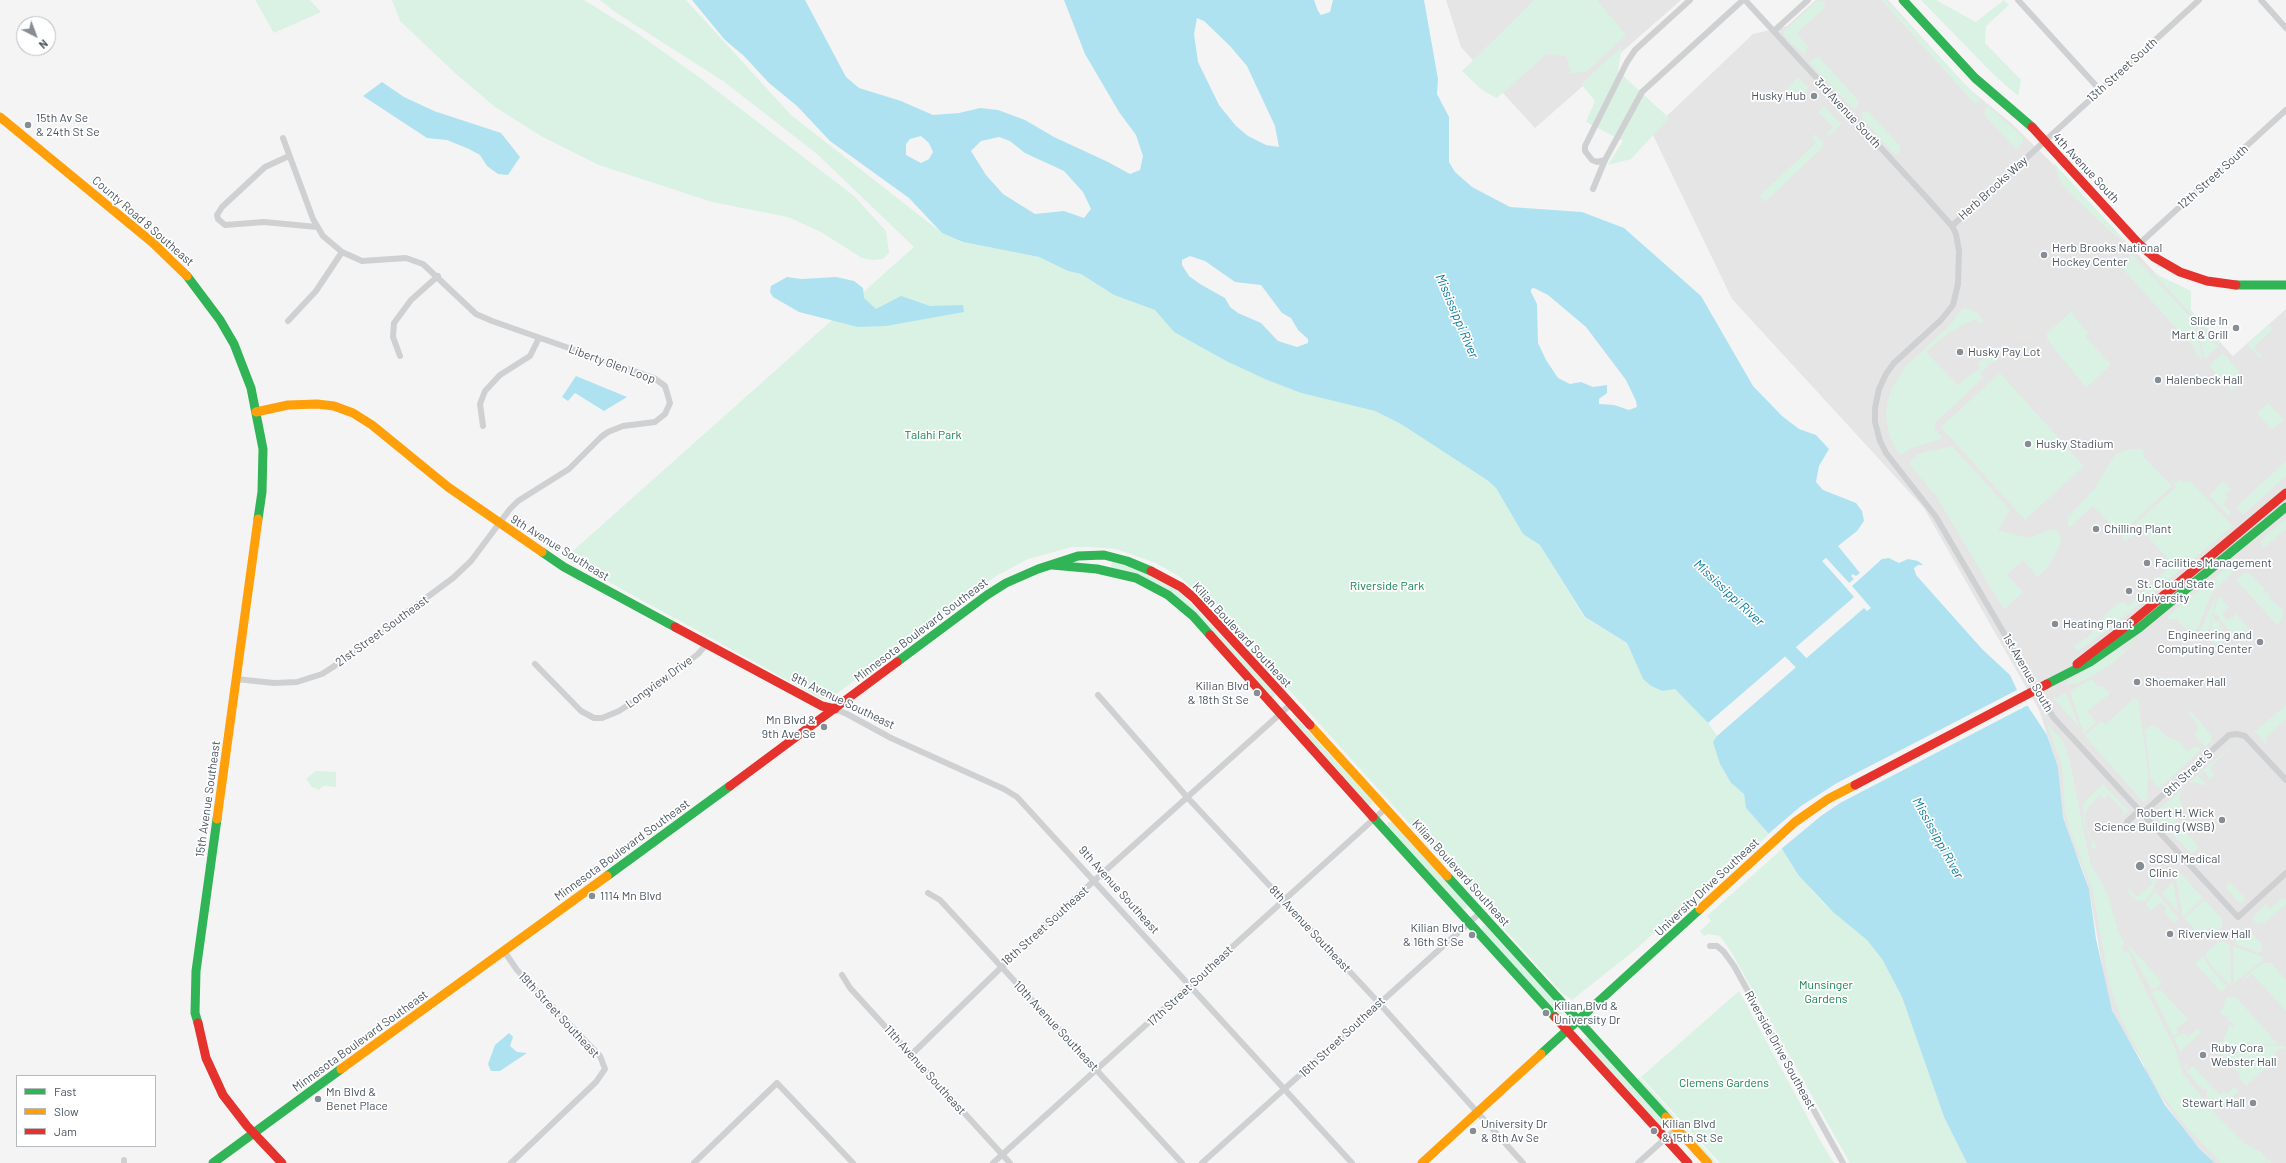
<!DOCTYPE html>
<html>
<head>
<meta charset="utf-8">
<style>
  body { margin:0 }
  #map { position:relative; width:2286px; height:1163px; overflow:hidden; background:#f4f4f4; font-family:Barlow,sans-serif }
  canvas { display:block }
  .legend { position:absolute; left:16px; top:1075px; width:140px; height:72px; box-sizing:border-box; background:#fff; border:1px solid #b7bbc0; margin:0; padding:5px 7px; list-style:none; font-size:12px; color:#4a5661 }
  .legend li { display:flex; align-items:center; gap:8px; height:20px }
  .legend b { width:20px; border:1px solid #b7bbc0 }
  .north { position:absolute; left:16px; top:16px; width:40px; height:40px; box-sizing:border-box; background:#fff; border:1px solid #b7bbc0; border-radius:50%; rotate:138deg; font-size:11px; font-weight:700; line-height:16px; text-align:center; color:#4a5661 }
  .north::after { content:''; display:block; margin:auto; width:14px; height:18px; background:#868d94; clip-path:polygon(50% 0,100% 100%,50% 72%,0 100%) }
</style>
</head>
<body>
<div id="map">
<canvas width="2286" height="1163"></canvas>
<ul class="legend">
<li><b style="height:5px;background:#30b455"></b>Fast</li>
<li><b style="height:5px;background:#ff9f0a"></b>Slow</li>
<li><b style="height:5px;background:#e5322d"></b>Jam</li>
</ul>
<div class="north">N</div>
</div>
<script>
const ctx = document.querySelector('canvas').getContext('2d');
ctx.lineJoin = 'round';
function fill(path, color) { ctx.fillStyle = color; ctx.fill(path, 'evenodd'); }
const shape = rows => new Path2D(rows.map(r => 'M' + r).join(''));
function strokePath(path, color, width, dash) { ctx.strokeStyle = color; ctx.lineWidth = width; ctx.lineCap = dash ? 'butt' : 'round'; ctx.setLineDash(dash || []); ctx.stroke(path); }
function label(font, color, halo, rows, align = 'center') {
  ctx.font = font + ' Barlow,sans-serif'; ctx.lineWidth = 3.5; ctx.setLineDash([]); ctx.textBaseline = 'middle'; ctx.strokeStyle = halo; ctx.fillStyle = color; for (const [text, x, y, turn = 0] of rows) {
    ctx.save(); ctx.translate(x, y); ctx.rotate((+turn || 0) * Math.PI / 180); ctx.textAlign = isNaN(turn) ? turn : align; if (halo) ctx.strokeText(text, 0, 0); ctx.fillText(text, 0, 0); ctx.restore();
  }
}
const education = shape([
  [1446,0,1681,0,1535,128,1461,47],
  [1816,0,1888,0,1968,88,2011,123,2057,168,2233,356,2286,309,2286,1163,2215,1163,2188,1136,2148,1078,2143,1063,2118,1023,2108,1000,2089,889,2082,867,2067,834,2062,818,2058,767,2039,710,1924,508,1732,299,1651,131,1753,34,1787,26]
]);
const green = shape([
  [255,0,310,0,321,12,274,33],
  [392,0,584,0,637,33,703,80,854,196,886,231,889,253,883,259,873,260,862,258,821,232,788,217,712,202,599,165,541,136,495,107,455,73,400,21],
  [600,0,686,0,791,115,942,233,963,242,1039,257,1068,271,1081,274,1114,295,1156,310,1174,332,1226,361,1267,380,1301,393,1375,411,1401,424,1487,480,1496,488,1523,534,1540,544,1584,617,1627,643,1643,679,1651,686,1662,691,1675,689,1708,723,1718,737,1715,744,1720,764,1731,783,1744,794,1746,808,1769,834,1693,902,1691,900,1635,950,1572,1000,1561,992,1216,609,1180,577,1156,563,1116,549,1089,547,1072,547,1028,559,996,576,828,700,822,699,565,558,914,247,817,154,723,81,615,12],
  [1534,0,1597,0,1626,35,1586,72,1571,73,1566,56,1547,54,1497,98,1482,90,1462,71],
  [1818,0,1824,2,1825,7,1797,33,1808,47,1805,54,1802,53,1784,35,1784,31],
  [1881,0,1886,0,1981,101,1975,104],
  [1921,0,1936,0,1976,22,2004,0,2009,5,1986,26,1985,43,2021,80,2018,96,1993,74],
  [1622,46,1618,71,1669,118,1631,159,1608,165,1623,141,1586,122,1595,101,1581,84],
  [1819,57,1858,100,1858,106,1856,109,1853,109,1810,63,1814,58],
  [1798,77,1809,88,1801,94,1795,89,1788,91,1788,87],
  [1824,106,1841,124,1829,136,1826,134,1833,127,1818,112],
  [1988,106,2023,137,2023,142,2016,149,1985,116,1985,109],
  [1868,111,1900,146,1900,151,1897,154,1894,154,1861,117,1863,112],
  [1815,134,1823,142,1823,147,1765,202,1759,196,1816,143,1812,138],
  [2054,163,2125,241,2125,242,2112,233,2070,193,2061,184],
  [2132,254,2193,320,2203,360,2195,352,2196,350,2119,265,2124,261,2127,264,2131,260,2128,257],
  [2152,272,2191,291,2191,310,2221,343,2219,344],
  [1966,308,1977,313,1983,321,1982,323,1979,323,1976,319,1964,324,1946,335,1926,352,1958,385,1980,368,1978,362,1996,353,1998,360,1988,364,1988,367,1980,372,1983,378,1935,423,1935,429,1943,438,1909,449,1902,455,1898,453,1890,437,1886,417,1887,404,1891,390,1905,367,1949,326,1962,309],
  [2073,310,2073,315,2088,333,2085,336,2111,365,2086,388,2047,339,2047,333],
  [2198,325,2218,347,2205,359,2197,327],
  [2268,325,2273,329,2254,347,2262,357,2260,358,2247,344],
  [2223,353,2239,371,2237,373,2240,377,2233,383,2236,387,2232,391,2209,366],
  [2000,373,2084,466,2025,520,1941,427],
  [2268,403,2284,420,2272,430,2257,413],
  [1952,446,2010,510,1998,530,2029,538,2052,529,2057,531,2061,536,2060,546,2048,566,2038,578,2023,560,2007,575,2023,592,2004,610,1936,496,1910,465,1909,462,1918,454],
  [2130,449,2141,449,2145,452,2142,455,2172,486,2120,534,2093,506,2070,527,2067,524,2068,517,2095,488,2110,462,2116,454],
  [2286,461,2286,476,2243,515,2236,507],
  [2171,479,2176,483,2181,479,2183,482,2190,481,2233,526,2113,626,2078,651,2074,646,2088,637,2106,614,2117,604,2124,602,2128,606,2172,564,2141,529,2126,541,2121,537,2176,487],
  [2223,481,2234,493,2230,490,2225,495,2228,498,2223,503,2230,511,2229,516,2209,496],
  [2286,519,2286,529,2264,548,2261,545,2261,540],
  [2237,559,2241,564,2212,593,2193,638,2187,634,2188,632,2176,619,2169,619,2167,617],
  [1113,561,1137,568,1174,588,1183,595,1276,694,1274,698,1271,699,1192,612,1132,573,1112,568,1111,565],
  [2244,573,2249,573,2265,589,2263,591,2265,593,2267,592,2272,601,2283,610,2281,621,2277,625,2236,580],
  [2216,595,2209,628,2205,637,2203,635,2195,642],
  [2219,596,2229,607,2222,614,2227,620,2236,614,2249,629,2240,637,2237,633,2230,631,2219,619,2221,618,2213,613],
  [2212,615,2216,622,2218,620,2221,624,2219,626,2223,630,2227,638,2217,646,2208,636,2212,626],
  [2139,639,2110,665,2090,677,2079,683,2064,684,2122,648,2123,650,2106,663],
  [2092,679,2097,686,2103,687,2110,694,2087,711,2096,722,2084,734,2071,695,2072,690],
  [2066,693,2080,728,2054,699],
  [2134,698,2136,700,2138,698,2148,772,2147,799,2143,802,2085,736,2101,721,2105,725],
  [2286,705,2286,719,2265,738,2268,743,2265,746,2264,741,2255,731],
  [2191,711,2212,736,2211,741,2205,747,2195,736,2198,726,2188,713],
  [1295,717,1372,800,1371,805,1367,805,1292,722],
  [2047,724,2063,741,2070,763,2090,863,2108,895,2119,933,2125,944,2122,947,2122,951,2129,952,2133,960,2131,961,2175,1048,2183,1074,2218,1117,2244,1143,2261,1152,2272,1163,2221,1163,2186,1127,2158,1090,2122,1021,2109,982,2092,888,2071,833,2065,811,2062,766],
  [2151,725,2156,726,2167,737,2178,741,2188,751,2197,746,2201,750,2161,787,2158,787,2151,779,2145,731],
  [2229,748,2230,749,2209,768,2215,774,2210,779,2204,771,2198,776,2206,783,2203,786,2198,783,2189,782],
  [316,771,336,772,336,787,323,786,319,790,312,787,306,779],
  [2103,784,2129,811,2121,817,2124,812,2109,795,2104,799,2100,795,2090,805,2085,813,2085,824,2091,839,2098,847,2094,849,2091,848,2092,843,2084,825,2083,806,2085,801],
  [2180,791,2179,799,2183,807,2172,817,2198,846,2198,848,2193,853,2190,852,2155,817,2157,811],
  [1388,822,1392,822,1467,904,1466,909,1462,909,1387,827],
  [1782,849,1799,876,1823,903,1867,940,1882,959,1902,997,1944,1117,1967,1163,1850,1163,1730,950,1720,936,1709,934,1704,936,1700,931,1711,921,1707,916],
  [2155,860,2161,868,2153,890,2146,900,2139,901,2134,899,2127,890,2129,888,2137,897,2153,883,2149,878,2160,868,2154,861],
  [2178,870,2203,898,2183,917,2175,873],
  [2173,882,2178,912,2162,893],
  [2229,882,2246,899,2240,904,2226,888],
  [2155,891,2179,918,2173,923,2164,912,2167,909,2161,902,2151,911,2146,904],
  [2282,898,2286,900,2286,904,2264,924,2262,921,2258,925,2252,918,2265,904,2270,909],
  [2205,900,2222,919,2222,927,2218,931,2210,928,2201,936,2184,918],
  [1482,926,1486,926,1562,1009,1562,1014,1558,1013,1482,931],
  [2240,931,2250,932,2262,944,2262,950,2259,953,2236,944,2235,939],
  [2219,941,2228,943,2230,946,2231,982,2229,985,2211,966,2205,954],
  [2126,942,2162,982,2158,985,2159,987,2151,989],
  [2233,946,2263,957,2263,960,2234,983],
  [2203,956,2210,968,2227,987,2225,989,2221,992,2195,963],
  [2262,963,2271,963,2286,980,2286,1011,2252,974,2245,980,2244,978],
  [2160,989,2188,1019,2176,1029,2179,1033,2173,1036,2152,992],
  [1739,991,1821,1142,1834,1163,1720,1163,1641,1077],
  [2227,997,2236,997,2277,1043,2275,1045,2248,1043,2220,1046,2217,1043,2223,1041,2229,1025,2234,1027,2235,1024,2227,1020,2228,1017,2220,1014],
  [2198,1028,2201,1033,2180,1052,2174,1038,2184,1033,2188,1037],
  [1585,1038,1589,1038,1665,1122,1664,1126,1660,1126,1584,1043],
  [2243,1045,2285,1046,2286,1050,2279,1049,2274,1053,2277,1058,2246,1086,2239,1078,2241,1076,2216,1049],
  [2184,1061,2188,1066,2186,1067,2188,1070,2193,1066,2220,1095,2224,1091,2227,1094,2234,1087,2239,1091,2218,1110,2207,1095,2207,1090,2202,1089,2187,1072],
  [1639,1077,1717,1163,1713,1163,1637,1080]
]);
const sand = shape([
  [2050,314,2053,317,2029,339,2018,339,2005,325,2008,323,2018,335,2027,335]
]);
const water = shape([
  [692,0,805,0,846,77,859,88,901,101,933,115,959,113,980,108,998,110,1025,120,1054,137,1108,162,1130,174,1140,170,1143,156,1136,135,1119,112,1085,54,1064,0,1314,0,1318,11,1321,15,1330,12,1333,0,1424,0,1438,79,1437,94,1449,117,1449,162,1455,172,1472,187,1510,207,1582,212,1624,228,1701,296,1753,386,1782,416,1799,429,1816,435,1829,449,1819,466,1816,482,1823,490,1856,503,1862,511,1864,521,1857,531,1838,546,1860,573,1856,576,1853,574,1851,576,1854,579,1849,583,1826,558,1823,561,1854,597,1708,723,1675,689,1662,691,1651,686,1643,679,1627,643,1585,617,1540,545,1523,534,1496,488,1487,480,1401,424,1375,411,1301,393,1267,380,1226,361,1174,332,1155,310,1114,295,1081,274,1068,271,1039,257,963,242,942,233,909,198,830,141,797,106,769,83,744,56,725,40],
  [1197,18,1204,21,1230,46,1247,66,1275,126,1279,147,1266,145,1248,136,1236,126,1219,105,1198,62,1194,34],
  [921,136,929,143,933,152,929,159,921,163,906,155,906,144,910,139],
  [999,137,1010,141,1025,153,1064,171,1083,192,1091,209,1084,218,1064,211,1035,214,1003,194,986,175,971,151,981,141],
  [1190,256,1205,261,1235,282,1261,285,1282,313,1291,318,1298,330,1308,339,1308,343,1297,347,1278,341,1261,323,1238,313,1230,307,1225,298,1200,284,1189,276,1182,265,1182,260],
  [1534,288,1548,295,1586,327,1626,380,1636,401,1637,407,1629,410,1614,405,1599,404,1599,399,1607,393,1607,385,1593,387,1581,382,1570,384,1558,378,1546,360,1538,343,1537,304,1531,292,1531,289],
  [382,82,404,97,434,111,501,133,520,157,508,175,498,174,487,166,480,155,469,149,447,140,427,138,363,96],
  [787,277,801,279,836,277,854,281,863,288,864,298,876,309,901,296,930,306,963,305,964,312,886,326,858,327,799,312,773,297,770,292,771,286],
  [576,376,627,397,604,411,575,393,568,401,562,397],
  [1889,558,1899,563,1908,559,1918,561,1923,565,1918,565,1914,568,1916,575,1982,649,2010,675,2017,690,2047,735,2058,767,2063,818,2089,889,2096,939,2112,1010,2165,1105,2199,1148,2215,1163,1967,1163,1944,1117,1902,997,1882,959,1867,940,1833,912,1799,876,1782,849,1746,808,1744,794,1731,783,1720,764,1713,742,1717,736,1864,608,1867,611,1871,608,1852,586,1882,559],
  [509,1033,513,1037,510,1046,517,1052,527,1053,500,1071,491,1071,488,1064,495,1045]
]);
const pier = shape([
  [1826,558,1850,584,1847,584,1825,561,1856,595,1856,598,1822,561],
  [2019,689,2030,704,1840,803,1821,816,1780,850,1767,835,1801,806,1837,783]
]);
const river = shape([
  [1778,639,1814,676]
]);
const street = shape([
  [1690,0,1635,50,1627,62,1585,146,1585,151,1592,160,1597,162,1605,160,1642,92,1743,0],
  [1745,0,1926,197,1952,226,1956,234,1959,251,1958,284,1953,305,1941,320,1894,363,1886,374,1879,389,1875,408,1875,422,1880,441,1886,453,1936,517,2053,717,2238,917,2286,873],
  [2018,0,2100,90],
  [2261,0,2286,28],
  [1774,31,1808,0],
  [289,156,265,167,222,207,217,215,218,219,225,225,264,222,317,227],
  [1593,189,1605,160],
  [1952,226,2199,0],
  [2139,244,2286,110],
  [288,321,316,291,342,252],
  [400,356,393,337,394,323,411,300,438,276],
  [483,426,480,404,485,391,500,375,530,356,539,338],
  [535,664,581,711,594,718,602,718,619,711,653,689,698,654,706,645],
  [236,679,274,683,297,682,322,674,333,667,453,578,471,561,510,509,518,501,569,469,601,437,608,432,623,426,655,422,665,414,670,403,665,386,654,378,492,321,476,314,423,264,406,258,362,261,342,252,323,236,313,219,283,138],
  [1098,695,1187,797,1379,1003,1523,1163],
  [835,709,847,714,891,738,1004,789,1017,797,1352,1163],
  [2143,813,2229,735,2237,734,2245,736,2286,780],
  [2127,822,2140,810],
  [928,893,940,900,1182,1163],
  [1710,946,1717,946,1724,952,1734,966,1843,1163],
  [504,951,517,970,600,1056,605,1069,596,1082,511,1163],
  [842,975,850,988,1010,1163],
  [912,1054,1047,923,1290,705],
  [124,1160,124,1163],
  [694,1163,777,1083,853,1163],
  [993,1163,1386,808],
  [1202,1163,1481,912],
  [1638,1163,1677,1128]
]);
const fast = shape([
  [1903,0,1975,78,2032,127],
  [187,276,220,320,234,344,251,388,263,449,262,492,258,519],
  [2236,285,2286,285],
  [542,552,564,567,675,627],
  [1052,565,1097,569,1136,578,1168,595,1193,616,1210,635],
  [897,662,987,595,1006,583,1038,569,1078,556,1104,555,1127,561,1151,571],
  [2047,684,2090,662,2139,628,2286,507],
  [1373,817,1555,1017],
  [607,876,730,786],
  [1447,876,1666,1117],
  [198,1023,195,1013,196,971,217,819],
  [1541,1054,1700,909],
  [213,1163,341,1069]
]);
const slow = shape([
  [0,117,153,243,187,276],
  [256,412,288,405,317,404,334,406,353,413,372,425,448,487,542,552],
  [1310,725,1447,876],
  [217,819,258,519],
  [341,1069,607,876],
  [1666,1117,1708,1163],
  [1422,1163,1541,1054]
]);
const jam = shape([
  [2032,127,2139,244,2154,257,2180,272,2207,281,2236,285],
  [1151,571,1181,587,1194,598,1310,725],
  [675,627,822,706,835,709],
  [1210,635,1373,817],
  [2077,664,2133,621,2286,493],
  [730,786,897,662],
  [1555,1017,1688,1163],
  [198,1023,206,1058,223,1095,247,1126,282,1163]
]);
const slowBridge = shape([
  [1700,909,1795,822,1828,799,1855,785]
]);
const jamBridge = shape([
  [1855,785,2047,684]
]);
const markers = [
  [1814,96,4,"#868d94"],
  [28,125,4,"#868d94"],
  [2044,255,4,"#868d94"],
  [2236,328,4,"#868d94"],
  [1960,352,4,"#868d94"],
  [2158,380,4,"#868d94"],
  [2028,444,4,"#868d94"],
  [2096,529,4,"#868d94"],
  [2147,563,4,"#868d94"],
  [2129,591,4,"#868d94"],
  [2055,624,4,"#868d94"],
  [2260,642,4,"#868d94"],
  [2137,682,4,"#868d94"],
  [1257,693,4,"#868d94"],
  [824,727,4,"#868d94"],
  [2222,820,4,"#868d94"],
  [2140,866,5,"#868d94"],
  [592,896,4,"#868d94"],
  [2170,934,4,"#868d94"],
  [1472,935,4,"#868d94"],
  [1546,1013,4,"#868d94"],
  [2203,1055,4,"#868d94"],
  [318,1099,4,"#868d94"],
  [2253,1103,4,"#868d94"],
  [1473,1131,4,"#868d94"],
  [1654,1131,4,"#868d94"]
];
const streetNames = [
  ["13th Street South",2122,70,-42],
  ["3rd Avenue South",1848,113,47],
  ["4th Avenue South",2086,168,47],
  ["12th Street South",2213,177,-42],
  ["Herb Brooks Way",1993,188,-42],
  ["County Road 8 Southeast",143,221,41],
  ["Liberty Glen Loop",612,364,20],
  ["9th Avenue Southeast",560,548,32],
  ["Minnesota Boulevard Southeast",921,630,-37],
  ["21st Street Southeast",382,631,-36],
  ["Kilian Boulevard Southeast",1242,635,47],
  ["1st Avenue South",2028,673,60],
  ["Longview Drive",659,682,-36],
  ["9th Avenue Southeast",843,701,26],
  ["9th Street S",2188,773,-43],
  ["15th Avenue Southeast",208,799,-82],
  ["Minnesota Boulevard Southeast",622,850,-36],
  ["Kilian Boulevard Southeast",1461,873,48],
  ["University Drive Southeast",1707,887,-43],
  ["9th Avenue Southeast",1119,890,48],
  ["18th Street Southeast",1045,926,-42],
  ["8th Avenue Southeast",1310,929,47],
  ["17th Street Southeast",1190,986,-43],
  ["19th Street Southeast",559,1015,47],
  ["10th Avenue Southeast",1056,1026,47],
  ["16th Street Southeast",1342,1037,-43],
  ["Minnesota Boulevard Southeast",360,1041,-36],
  ["Riverside Drive Southeast",1780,1050,61],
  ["11th Avenue Southeast",925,1070,48]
];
const poiNames = [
  ["Husky Hub",1806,96,"right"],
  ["15th Av Se",36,118],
  ["& 24th St Se",36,132],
  ["Herb Brooks National",2052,248],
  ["Hockey Center",2052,262],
  ["Slide In",2228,321,"right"],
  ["Mart & Grill",2228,335,"right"],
  ["Husky Pay Lot",1968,352],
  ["Halenbeck Hall",2166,380],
  ["Husky Stadium",2036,444],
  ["Chilling Plant",2104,529],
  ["Facilities Management",2155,563],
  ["St. Cloud State",2137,584],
  ["University",2137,598],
  ["Heating Plant",2063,624],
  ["Engineering and",2252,635,"right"],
  ["Computing Center",2252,649,"right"],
  ["Shoemaker Hall",2145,682],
  ["Kilian Blvd",1249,686,"right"],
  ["& 18th St Se",1249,700,"right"],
  ["Mn Blvd &",816,720,"right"],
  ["9th Ave Se",816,734,"right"],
  ["Robert H. Wick",2214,813,"right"],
  ["Science Building (WSB)",2214,827,"right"],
  ["SCSU Medical",2149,859],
  ["Clinic",2149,873],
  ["1114 Mn Blvd",600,896],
  ["Kilian Blvd",1464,928,"right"],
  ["& 16th St Se",1464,942,"right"],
  ["Riverview Hall",2178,934],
  ["Kilian Blvd &",1554,1006],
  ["University Dr",1554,1020],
  ["Ruby Cora",2211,1048],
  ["Webster Hall",2211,1062],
  ["Mn Blvd &",326,1092],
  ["Benet Place",326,1106],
  ["Stewart Hall",2245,1103,"right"],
  ["University Dr",1481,1124],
  ["& 8th Av Se",1481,1138],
  ["Kilian Blvd",1662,1124],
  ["& 15th St Se",1662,1138]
];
const parkNames = [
  ["Talahi Park",933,435],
  ["Riverside Park",1387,586],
  ["Munsinger",1826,985],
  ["Gardens",1826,999],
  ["Clemens Gardens",1724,1083]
];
const waterNames = [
  ["Mississippi River",1457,316,67],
  ["Mississippi River",1729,593,43],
  ["Mississippi River",1938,838,61]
];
fill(education, '#e6e5e6');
fill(green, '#d9f2e3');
fill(sand, '#e7e6e1');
fill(water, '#aee2f0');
fill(pier, '#f4f4f4');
strokePath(river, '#aee2f0', 14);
strokePath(street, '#ced0d2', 6);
strokePath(fast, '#30b455', 9);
strokePath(slow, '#ff9f0a', 9);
strokePath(jam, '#e5322d', 9);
strokePath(slowBridge, '#ff9f0a', 9);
strokePath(jamBridge, '#e5322d', 9);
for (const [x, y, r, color] of markers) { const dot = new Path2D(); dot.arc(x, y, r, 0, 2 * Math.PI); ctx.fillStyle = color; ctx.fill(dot); strokePath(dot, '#fff', 1.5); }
label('12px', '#4a5661', '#fff', streetNames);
label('12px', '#4a5661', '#fff', poiNames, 'left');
label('12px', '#17864f', '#fff', parkNames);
label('italic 13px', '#0c7c9b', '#fff', waterNames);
</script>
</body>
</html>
